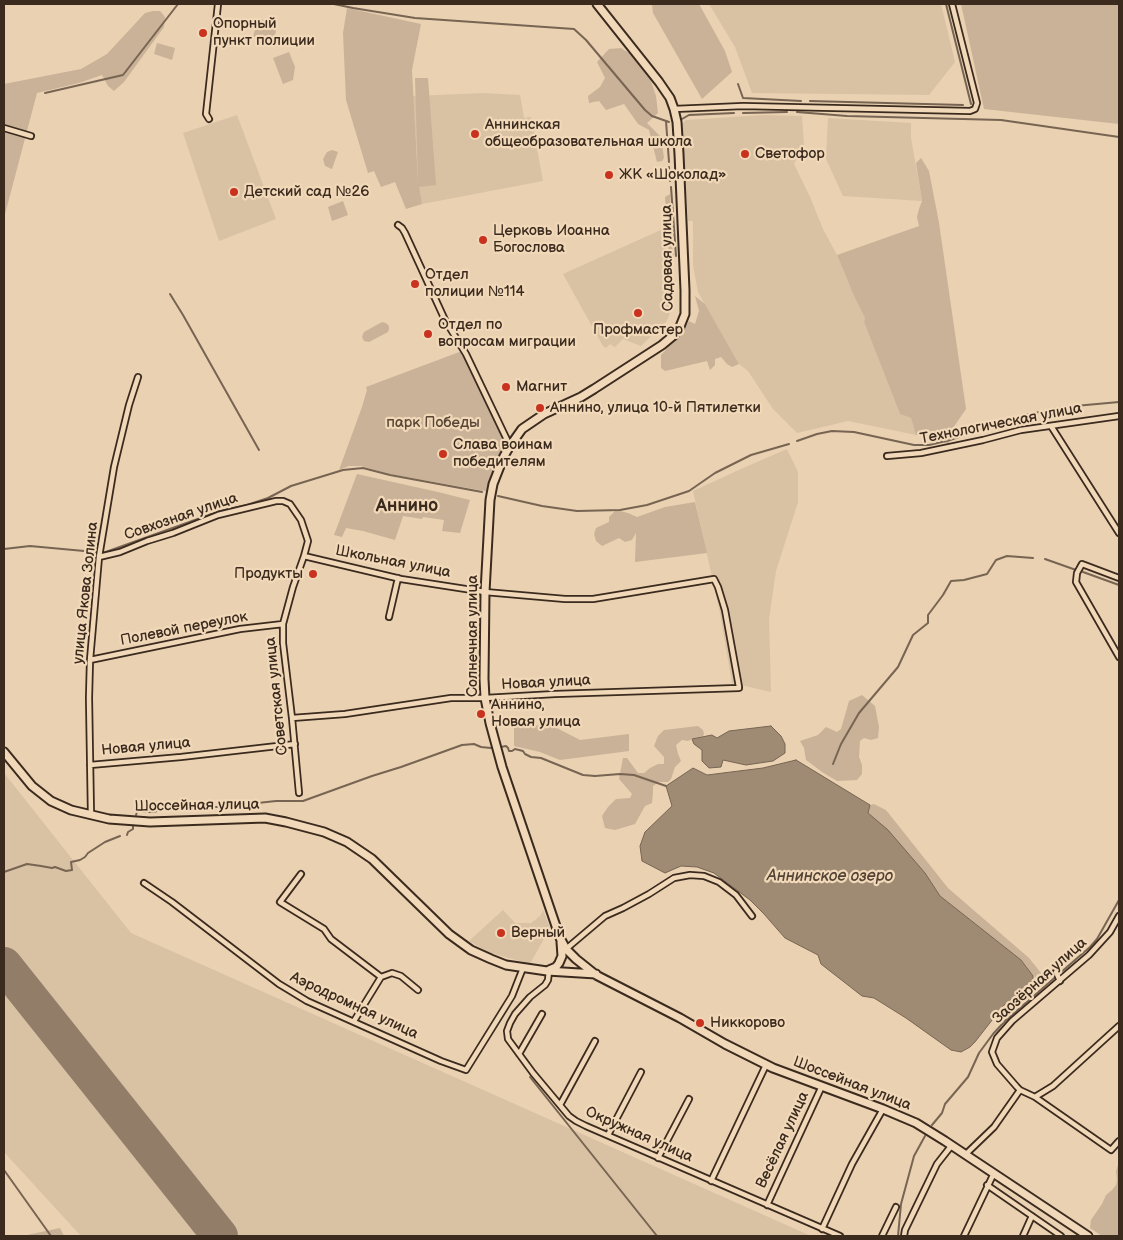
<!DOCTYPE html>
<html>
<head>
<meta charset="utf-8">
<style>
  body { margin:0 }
  #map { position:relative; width:1123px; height:1240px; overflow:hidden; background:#e9d1b2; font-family:"Balsamiq Sans",sans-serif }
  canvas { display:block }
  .frame { position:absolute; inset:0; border:5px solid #3b2a1e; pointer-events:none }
</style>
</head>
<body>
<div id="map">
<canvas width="1123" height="1240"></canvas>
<div class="frame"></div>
</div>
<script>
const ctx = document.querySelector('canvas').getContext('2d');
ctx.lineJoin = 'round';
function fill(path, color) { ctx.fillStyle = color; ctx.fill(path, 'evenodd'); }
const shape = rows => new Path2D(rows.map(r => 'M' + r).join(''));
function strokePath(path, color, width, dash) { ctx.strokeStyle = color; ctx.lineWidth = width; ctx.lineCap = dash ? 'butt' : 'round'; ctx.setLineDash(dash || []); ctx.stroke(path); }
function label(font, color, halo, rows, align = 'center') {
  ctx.font = font + ' "Balsamiq Sans",sans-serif'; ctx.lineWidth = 4.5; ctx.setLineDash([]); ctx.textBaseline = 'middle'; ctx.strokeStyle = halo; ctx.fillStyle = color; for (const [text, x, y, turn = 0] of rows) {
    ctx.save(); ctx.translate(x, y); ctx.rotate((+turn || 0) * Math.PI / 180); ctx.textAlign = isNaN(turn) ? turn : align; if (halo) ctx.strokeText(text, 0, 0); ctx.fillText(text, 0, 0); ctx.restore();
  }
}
const built = shape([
  [709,4,941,4,955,62,929,95,752,93,735,47],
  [483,93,520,95,524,118,531,117,543,181,422,204,419,190,413,96],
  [237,115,276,219,219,241,183,133],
  [763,115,802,116,804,145,794,164,810,197,823,229,837,255,854,296,865,318,864,322,900,414,911,418,916,435,848,421,797,433,773,409,748,371,739,364,698,292,693,265,693,221,688,221,682,124,686,120],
  [828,118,911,123,911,138,922,201,843,196,826,159],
  [663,229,671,302,671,309,669,316,666,322,641,346,623,339,615,347,610,344,606,348,603,346,563,274],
  [787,449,798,472,798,502,776,571,769,619,771,692,732,683,720,613,693,491,741,469],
  [4,773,131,933,811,1236,81,1236,4,1152],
  [503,910,515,923,531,923,540,916,543,910,550,928,530,964,488,952,469,941]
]);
const green = shape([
  [652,4,699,4,725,51,732,72,702,99,653,13],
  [961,4,1119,4,1119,124,984,109],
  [347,8,421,24,412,70,418,181,415,78,428,78,436,185,419,187,422,204,406,209,395,182,381,187,374,171,368,173,346,100,343,33],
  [153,11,160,11,165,17,164,27,124,82,114,91,108,86,102,75,79,83,37,93,4,218,4,84,81,69,107,54,145,13],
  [258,19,277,22,275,36,253,37],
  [157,43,175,48,172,60,154,54],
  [621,48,629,53,651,81,656,96,658,113,647,123,661,137,664,158,662,161,657,162,649,130,638,124,624,104,606,110,599,101,589,103,588,96,600,87,605,78,597,62,609,49],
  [289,52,295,67,293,80,283,84,273,58],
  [332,150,338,152,332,169,325,166,323,159,327,152],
  [921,158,929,171,939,223,966,409,951,431,949,444,916,435,911,418,900,414,864,322,865,318,854,296,837,255,919,226,917,217,919,209,922,201,916,163],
  [670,194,671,240,674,257,669,257,665,197],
  [343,201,348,215,332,221,328,207],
  [695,296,705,304,739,364,732,367,727,364,721,357,715,359,715,365,710,370,707,361,665,371,661,368,661,355,679,336,689,321,695,324,699,311],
  [382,322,386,323,389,326,389,329,388,332,369,342,364,341,362,337,364,332],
  [462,351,507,446,490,492,389,474,361,466,349,466,339,470,362,407,367,390,366,387],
  [357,474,438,492,470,500,460,533,442,531,444,520,423,517,422,519,403,516,395,540,363,531,346,528,342,537,334,535],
  [695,502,707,553,635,562,636,533,632,540,625,542,619,538,602,546,596,541,594,534,596,528,609,522,609,517,616,510,628,513,637,517,665,507],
  [862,695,875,706,879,727,878,738,871,740,864,738,860,741,859,757,862,765,862,774,857,780,837,781,822,772,806,760,804,748,800,741,818,735,826,727,837,732,841,729,849,701],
  [551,725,580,740,629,734,629,751,560,760,540,752,514,746,514,726],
  [698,726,703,730,704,734,703,736,692,739,688,741,682,740,676,745,678,754,681,761,675,767,671,779,668,782,659,782,653,786,653,792,652,803,645,806,635,824,615,830,605,828,602,816,608,807,616,799,630,798,632,794,619,779,623,758,627,758,638,773,644,773,650,768,658,764,664,764,664,757,654,746,658,736,664,730],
  [874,804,886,810,948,888,1029,958,1041,973,1040,976,1037,978,1033,976,1021,960,940,896,925,873,868,813,870,805],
  [1119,1162,1119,1236,1102,1236,1090,1228,1091,1220,1102,1204,1106,1195,1112,1190,1116,1185,1117,1180,1116,1171],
  [60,1228,64,1236,26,1236,27,1235]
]);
const water = shape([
  [771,726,781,736,785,744,785,753,773,761,746,765,723,760,721,767,709,768,702,761,702,750,694,744,692,739,712,735,717,738,729,731,771,726],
  [796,760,870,805,868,813,888,830,925,873,940,896,1021,960,1033,976,1033,980,1027,987,1003,1006,975,1042,970,1047,961,1052,951,1050,906,1018,874,998,862,996,821,964,818,955,785,938,764,914,750,900,714,873,697,867,681,866,665,873,642,861,640,846,645,832,672,806,666,786,693,768,707,775,763,768,796,760]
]);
const stream = shape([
  [334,4,353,8,415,18,574,29,586,40,645,110,652,116,669,122],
  [946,4,971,104],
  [738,84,743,98,801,101],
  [45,93,123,75,178,4],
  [810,101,963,105],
  [797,112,847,116,1001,120,1119,137],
  [743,113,787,112],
  [682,119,689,115,734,113],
  [666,121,669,162],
  [669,167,670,181],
  [671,187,676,256],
  [170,294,183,315,259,450],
  [797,441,817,434,832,431,854,432,914,445,929,445,950,440,1016,417,1064,407,1119,402],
  [498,496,542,506,577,511,620,510,647,505,689,491,715,473,751,455,789,444],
  [4,549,30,546,95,552],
  [103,553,220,511,247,505,268,498,291,486,343,470,363,468,390,475,482,492],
  [1045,559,1076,570],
  [1083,572,1119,585],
  [501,747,506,746,508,748,509,751,512,751,515,749,523,751,525,754,531,757,541,758,583,775,595,776,620,774,634,775,666,786],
  [833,764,841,744,859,713,898,667,913,635,928,623,928,615,943,595,951,581,964,580,987,574,996,560,1007,556,1033,558],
  [136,815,137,812,153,812,161,810,193,807,221,807,276,801,303,801,372,776,401,767,462,745,474,744,481,747,491,748],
  [127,835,128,832,133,829,133,825],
  [4,872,27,864,41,866,52,868,55,867,66,871,72,870,71,862,80,860,85,857,88,853,105,842,120,836],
  [530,1077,657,1236],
  [932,1125,942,1113,945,1104,968,1077,979,1053,993,1034,1005,1021,1090,947,1097,939,1119,900],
  [4,1170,51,1236],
  [898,1236,901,1204,914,1156,925,1136]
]);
const runway = shape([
  [4,965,220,1236]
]);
const minor = shape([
  [674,109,743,106,970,111,975,109,977,103,952,4],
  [209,119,206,114,218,4],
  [4,128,31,136],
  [398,225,402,228,405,233,445,320,466,354,510,446],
  [1051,426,1119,533],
  [887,456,921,453,983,440,1021,430,1119,416],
  [304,556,401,579,485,592,565,599,593,599,714,579,718,587,725,610,739,687],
  [99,557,120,552,147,541,173,533,218,515,276,501,283,501,290,504,301,520,308,541,304,556,293,587,283,624,283,643,292,718,299,793],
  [1119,578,1082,564,1077,573,1076,582,1119,657],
  [389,617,398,578],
  [90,660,240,629,283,624],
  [292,718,345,714,451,698,485,698,555,694,739,688],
  [90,765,181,757,295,744],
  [91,815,89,698,90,660,99,557,114,467,129,405,138,377],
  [301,874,280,902,324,929,331,939,381,977,392,973,401,976,418,990],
  [144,883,172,902,279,984,289,990,307,1001,441,1061,466,1070,512,996,523,968],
  [1119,916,1110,932,1089,955,1012,1021,997,1038,992,1052,997,1064,1017,1087,1020,1090,1035,1097,1053,1086,1119,1026],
  [566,949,605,916,623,908,649,894,674,878,690,875,704,876,719,882,736,895,752,916],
  [549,971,548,980,545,985,530,997,515,1014,510,1023,507,1031,508,1039,533,1073,569,1116,576,1121,586,1126,840,1236],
  [1056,972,1060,981],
  [354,1021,381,977],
  [519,1054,542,1014],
  [1035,1097,1111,1150,1119,1141],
  [560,1105,595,1041],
  [608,1135,641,1072],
  [966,1154,994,1127,1020,1090],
  [658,1158,689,1099],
  [711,1181,766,1065],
  [987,1185,1061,1236],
  [767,1205,822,1086],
  [822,1229,852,1164,883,1109],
  [882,1236,896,1207],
  [904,1236,905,1230,937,1164,952,1145],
  [964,1236,994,1173],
  [1023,1236,1032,1216]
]);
const secondary = shape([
  [597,4,659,82,670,98,674,109,677,122,679,154,685,290,685,314,679,329,674,335,662,345,594,389,581,397,544,414,522,429,510,446,504,456,493,484,490,500,485,592,484,679,485,698,490,723,502,767,560,938,566,949,576,959,596,975,680,1018,725,1044,773,1068,883,1109,916,1123,945,1141,1088,1236],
  [4,752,32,786,51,801,71,810,109,819,150,822,265,818,286,822,324,832,347,842,372,859,449,934,471,950,491,959,506,965,547,971,596,974],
  [549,970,556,967,559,963,562,956,561,942]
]);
const markers = [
  [203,33,5,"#c8321e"],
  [475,134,5,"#c8321e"],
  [745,154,5,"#c8321e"],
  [609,175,5,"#c8321e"],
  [234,192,5,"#c8321e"],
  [483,240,5,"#c8321e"],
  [415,284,5,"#c8321e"],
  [638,313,5,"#c8321e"],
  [428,334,5,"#c8321e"],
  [506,387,5,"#c8321e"],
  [540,408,5,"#c8321e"],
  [443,454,5,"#c8321e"],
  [313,574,5,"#c8321e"],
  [481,714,5,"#c8321e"],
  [501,933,5,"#c8321e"],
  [700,1023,5,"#c8321e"]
];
const poiNames = [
  ["Опорный",213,24],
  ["пункт полиции",213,41],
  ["Аннинская",485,125],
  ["общеобразовательная школа",485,142],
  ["Светофор",755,154],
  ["ЖК «Шоколад»",619,175],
  ["Детский сад №26",244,192],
  ["Церковь Иоанна",493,231],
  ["Богослова",493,248],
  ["Отдел",425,275],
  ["полиции №114",425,292],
  ["Отдел по",438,325],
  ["вопросам миграции",438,342],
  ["Профмастер",638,330,"center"],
  ["Магнит",516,387],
  ["Аннино, улица 10-й Пятилетки",550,408],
  ["Слава воинам",453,445],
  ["победителям",453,462],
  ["Продукты",303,574,"right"],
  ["Аннино,",491,705],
  ["Новая улица",491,722],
  ["Верный",511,933],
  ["Никкорово",710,1023]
];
const streetNames = [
  ["Садовая улица",668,258,-91],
  ["Технологическая улица",1001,424,-11],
  ["Совхозная улица",181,517,-19],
  ["Школьная улица",393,562,11],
  ["улица Якова Золина",86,593,-84],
  ["Полевой переулок",184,629,-11],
  ["Солнечная улица",473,636,-90],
  ["Новая улица",546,683,-3],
  ["Советская улица",277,696,-96],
  ["Новая улица",146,747,-5],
  ["Шоссейная улица",197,806,-1],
  ["Заозёрная улица",1040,981,-42],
  ["Аэродромная улица",354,1006,25],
  ["Шоссейная улица",852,1084,21],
  ["Окружная улица",639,1135,24],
  ["Весёлая улица",783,1140,-65]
];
const parkNames = [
  ["парк Победы",433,423]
];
const waterNames = [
  ["Аннинское озеро",830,877]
];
const quarterNames = [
  ["Аннино",407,506]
];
fill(built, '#d9c1a4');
fill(green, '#c9b297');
fill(water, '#9f8b74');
strokePath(water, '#776452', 1);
strokePath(stream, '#776452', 2);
strokePath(runway, '#927e68', 36);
strokePath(minor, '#3b2a1e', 8);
strokePath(secondary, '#3b2a1e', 11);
strokePath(minor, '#f0d8b8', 4.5);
strokePath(secondary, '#f0d8b8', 7);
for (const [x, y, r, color] of markers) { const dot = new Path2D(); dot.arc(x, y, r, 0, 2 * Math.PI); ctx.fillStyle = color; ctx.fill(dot); strokePath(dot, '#f0d8b8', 2); }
label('15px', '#3b2a1e', '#f0d8b8', poiNames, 'left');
label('15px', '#3b2a1e', '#f0d8b8', streetNames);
label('15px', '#574536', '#f0d8b8', parkNames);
label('italic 16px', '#544234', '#f0d8b8', waterNames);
label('bold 18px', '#3b2a1e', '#f0d8b8', quarterNames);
</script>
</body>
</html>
